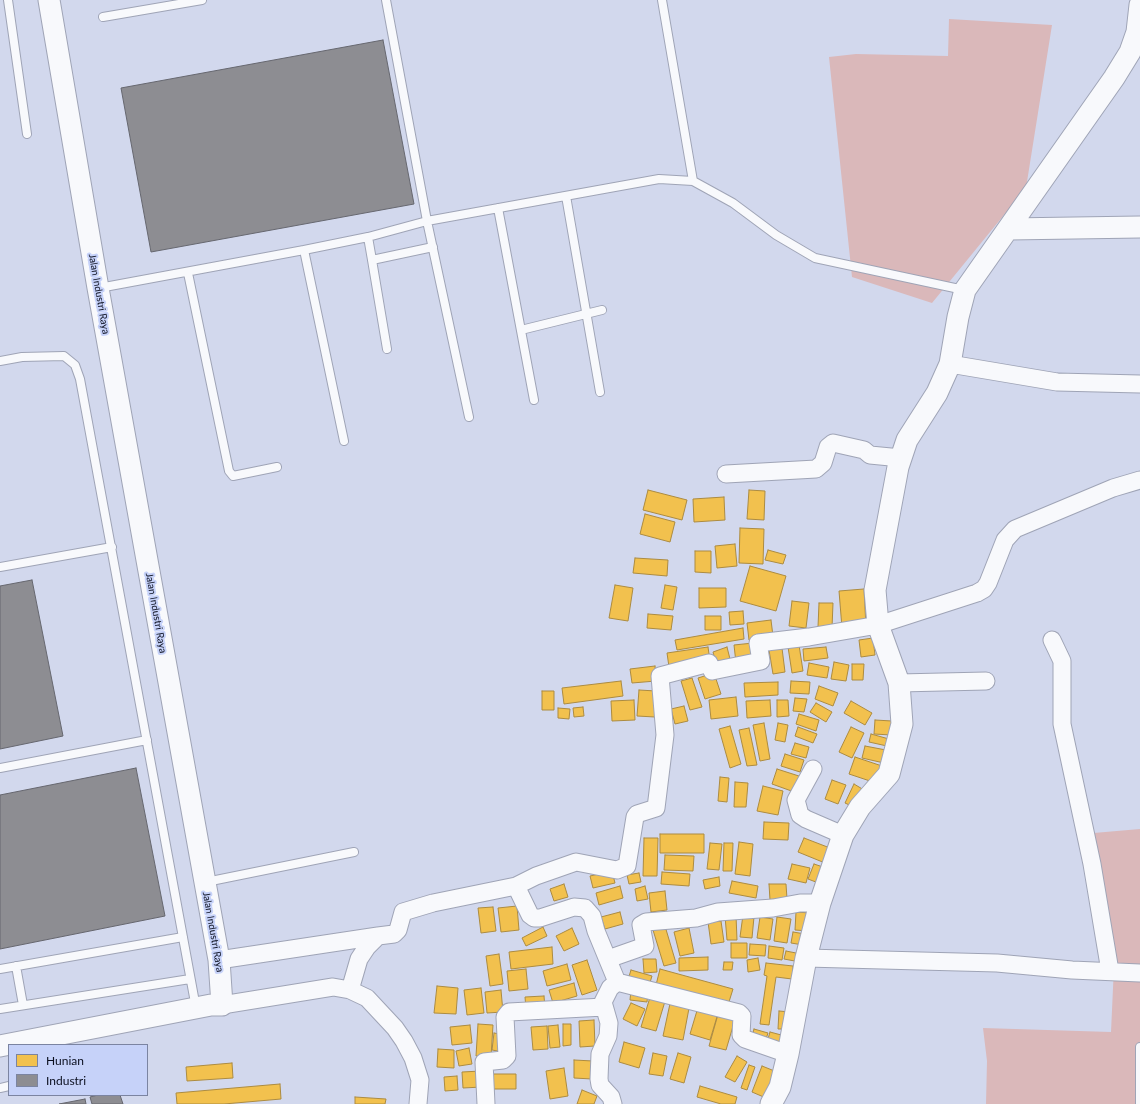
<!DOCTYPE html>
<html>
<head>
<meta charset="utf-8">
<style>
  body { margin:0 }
  #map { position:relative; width:1140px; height:1104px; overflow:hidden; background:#d2d8ed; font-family:Lato,sans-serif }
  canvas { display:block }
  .legend { position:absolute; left:8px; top:1044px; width:140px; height:52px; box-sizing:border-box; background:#c6d2f9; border:1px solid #7b84a1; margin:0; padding:5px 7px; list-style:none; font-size:12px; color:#0a0e1e }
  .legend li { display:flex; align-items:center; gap:8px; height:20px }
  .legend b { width:20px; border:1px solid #7b84a1 }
</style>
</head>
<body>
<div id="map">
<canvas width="1140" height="1104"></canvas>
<ul class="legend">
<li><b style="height:11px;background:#f2c14e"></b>Hunian</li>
<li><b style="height:11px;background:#8d8d92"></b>Industri</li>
</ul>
</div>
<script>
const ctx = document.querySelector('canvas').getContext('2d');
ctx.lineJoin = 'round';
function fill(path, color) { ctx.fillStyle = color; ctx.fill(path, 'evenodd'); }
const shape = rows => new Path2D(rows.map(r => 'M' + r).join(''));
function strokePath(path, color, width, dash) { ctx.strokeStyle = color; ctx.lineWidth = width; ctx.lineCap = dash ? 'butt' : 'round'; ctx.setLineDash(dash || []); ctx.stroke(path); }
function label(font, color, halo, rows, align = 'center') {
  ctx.font = font + ' Lato,sans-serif'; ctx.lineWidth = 4; ctx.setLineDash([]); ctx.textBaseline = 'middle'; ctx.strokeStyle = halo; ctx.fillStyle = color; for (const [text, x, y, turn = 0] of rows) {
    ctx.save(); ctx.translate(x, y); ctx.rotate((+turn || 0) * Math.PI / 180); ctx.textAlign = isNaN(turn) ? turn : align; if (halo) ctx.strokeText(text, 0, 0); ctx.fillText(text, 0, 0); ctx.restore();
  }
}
const green = shape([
  [949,19,1052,25,1026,188,932,303,852,277,829,57,856,54,948,56],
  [1140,829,1140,1104,986,1104,987,1061,983,1028,1111,1032,1114,966,1082,834]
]);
const homes = shape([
  [648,490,687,500,682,520,643,510,648,490],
  [749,490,765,491,764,520,747,519,749,490],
  [724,497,725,520,694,522,693,499,724,497],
  [645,514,675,522,670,542,640,534,645,514],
  [740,528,764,529,763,564,739,563,740,528],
  [735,544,737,566,717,568,715,546,735,544],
  [768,550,786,555,783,564,765,560,768,550],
  [695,551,711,551,711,573,695,572,695,551],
  [635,558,668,560,667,576,633,573,635,558],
  [750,566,786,576,776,611,740,601,750,566],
  [615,585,633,588,628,621,609,618,615,585],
  [665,585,677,587,673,610,661,608,665,585],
  [699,588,726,588,726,607,699,608,699,588],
  [864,589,866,627,842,628,839,591,864,589],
  [792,601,809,603,806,628,789,626,792,601],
  [819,603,833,603,832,628,818,627,819,603],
  [743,611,744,624,730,625,729,612,743,611],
  [648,614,673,616,671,630,647,628,648,614],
  [705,616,721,616,721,630,705,630,705,616],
  [771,620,773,636,749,640,747,623,771,620],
  [743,628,744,639,677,650,675,640,743,628],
  [873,638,875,655,861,657,859,640,873,638],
  [753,643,756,660,736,663,734,645,753,643],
  [799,645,803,671,792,673,788,647,799,645],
  [708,647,710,661,669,667,667,653,708,647],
  [727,647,731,663,717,667,713,652,727,647],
  [826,647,828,658,804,661,803,649,826,647],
  [782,648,785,672,773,674,769,650,782,648],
  [834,662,849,665,846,681,831,679,834,662],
  [809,663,829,667,827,678,807,675,809,663],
  [852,664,864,664,863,680,852,680,852,664],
  [655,666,656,681,632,683,630,669,655,666],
  [714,673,721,694,705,699,698,678,714,673],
  [692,678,702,707,690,710,681,681,692,678],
  [621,681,623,696,564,704,562,688,621,681],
  [791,681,810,682,809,694,790,693,791,681],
  [778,682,778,695,745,697,744,683,778,682],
  [819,686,838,693,833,706,815,699,819,686],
  [639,690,656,691,655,717,637,716,639,690],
  [542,691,554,691,554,710,542,710,542,691],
  [736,697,738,716,711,719,709,700,736,697],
  [795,698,807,699,804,712,793,711,795,698],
  [634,700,635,720,612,721,611,701,634,700],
  [770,700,771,716,747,718,746,701,770,700],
  [777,700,788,700,789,716,777,717,777,700],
  [851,701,872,713,865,725,844,713,851,701],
  [816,703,832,712,826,722,810,712,816,703],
  [684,706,688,721,675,724,671,709,684,706],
  [583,707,584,716,574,717,573,708,583,707],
  [558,708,570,709,569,719,558,718,558,708],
  [799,714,819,720,816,731,796,724,799,714],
  [875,720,892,721,891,735,874,734,875,720],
  [764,723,770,759,760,761,753,725,764,723],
  [778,723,788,725,785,742,775,740,778,723],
  [730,726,741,764,730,768,719,729,730,726],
  [798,727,817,734,813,743,795,736,798,727],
  [851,727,864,733,852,758,839,752,851,727],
  [749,728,757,765,747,766,739,730,749,728],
  [871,734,889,739,887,746,869,742,871,734],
  [795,743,809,747,806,758,791,754,795,743],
  [865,746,886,750,884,763,862,758,865,746],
  [785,754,804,760,800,772,781,766,785,754],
  [855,757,882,766,876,783,849,774,855,757],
  [777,769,802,777,797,793,772,784,777,769],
  [720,777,729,778,727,802,718,801,720,777],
  [832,780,846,785,838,804,825,799,832,780],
  [735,782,748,783,746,807,734,807,735,782],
  [854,784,864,790,856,808,845,803,854,784],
  [763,786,783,791,778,815,757,811,763,786],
  [764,822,789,823,788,840,763,839,764,822],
  [660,834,704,834,704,853,660,853,660,834],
  [644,838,658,838,657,876,643,876,644,838],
  [804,838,830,848,825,863,798,852,804,838],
  [739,842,753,844,750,876,735,874,739,842],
  [710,843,722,844,719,870,707,869,710,843],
  [724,843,733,843,732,871,723,871,724,843],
  [665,855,694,856,693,871,664,870,665,855],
  [792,864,810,868,806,883,788,879,792,864],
  [814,864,826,868,821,884,808,879,814,864],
  [612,871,615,883,593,888,590,876,612,871],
  [662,872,690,874,689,886,661,884,662,872],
  [639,873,641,882,629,884,627,875,639,873],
  [719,877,720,886,705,889,703,880,719,877],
  [732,881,758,886,756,898,729,893,732,881],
  [564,884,568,897,554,901,550,889,564,884],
  [769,884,786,884,787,899,770,900,769,884],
  [620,886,623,898,599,905,596,893,620,886],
  [645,886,648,899,637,901,635,889,645,886],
  [665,891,667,910,651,912,649,893,665,891],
  [517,906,519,930,501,932,498,908,517,906],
  [493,907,496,931,481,933,478,908,493,907],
  [620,912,623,924,605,929,601,917,620,912],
  [796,912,810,913,809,931,795,930,796,912],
  [736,915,737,940,727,940,725,916,736,915],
  [743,915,754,917,752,938,740,937,743,915],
  [760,917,773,919,770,940,757,938,760,917],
  [777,917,791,919,787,943,774,941,777,917],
  [721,921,724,942,711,944,708,922,721,921],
  [665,926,676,963,664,966,653,930,665,926],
  [543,927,547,936,526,946,522,938,543,927],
  [572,928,579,944,564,951,556,936,572,928],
  [689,928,694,953,680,956,674,932,689,928],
  [793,932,805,934,803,945,791,943,793,932],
  [731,943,747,943,747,958,731,958,731,943],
  [750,944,766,945,765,956,749,955,750,944],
  [769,946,784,948,782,960,768,958,769,946],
  [552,947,553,964,511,969,509,952,552,947],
  [786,951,801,954,800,962,784,959,786,951],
  [499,954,503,984,490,986,486,956,499,954],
  [708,957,708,970,679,971,679,958,708,957],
  [758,958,760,970,748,972,747,960,758,958],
  [643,959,656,959,657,972,644,973,643,959],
  [587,960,597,990,582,995,572,965,587,960],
  [724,962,733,962,732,970,723,970,724,962],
  [766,963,793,966,792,979,776,977,769,1025,760,1024,767,976,764,975,766,963],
  [567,964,571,980,547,986,543,971,567,964],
  [526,969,528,989,509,991,507,971,526,969],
  [660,969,733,989,728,1005,656,985,660,969],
  [631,970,652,976,648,989,627,983,631,970],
  [574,983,577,996,553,1003,549,990,574,983],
  [437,986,458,988,456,1014,434,1013,437,986],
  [481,988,484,1013,467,1015,464,990,481,988],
  [501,990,503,1012,487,1013,485,992,501,990],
  [631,990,648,992,647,1002,630,1000,631,990],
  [651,994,666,998,656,1031,641,1027,651,994],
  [544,996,545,1008,526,1009,525,997,544,996],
  [671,999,690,1003,683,1040,663,1036,671,999],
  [631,1003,645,1009,637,1026,623,1019,631,1003],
  [699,1004,719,1010,710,1040,690,1034,699,1004],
  [719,1011,736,1016,726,1050,709,1046,719,1011],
  [779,1011,790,1012,789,1029,778,1029,779,1011],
  [594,1020,595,1046,580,1047,579,1021,594,1020],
  [478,1024,493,1025,491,1057,476,1056,478,1024],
  [563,1024,571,1024,571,1045,563,1046,563,1024],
  [470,1025,472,1043,452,1045,450,1027,470,1025],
  [558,1025,560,1047,550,1048,548,1026,558,1025],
  [547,1026,548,1049,533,1050,531,1027,547,1026],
  [754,1029,768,1033,764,1045,751,1041,754,1029],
  [770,1032,785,1036,781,1050,766,1046,770,1032],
  [494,1033,505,1035,503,1052,492,1050,494,1033],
  [624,1042,645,1048,639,1068,619,1062,624,1042],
  [469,1048,472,1064,459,1066,456,1051,469,1048],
  [438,1049,454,1050,454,1068,437,1067,438,1049],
  [653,1053,667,1056,663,1076,649,1074,653,1053],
  [678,1053,691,1057,684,1083,670,1079,678,1053],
  [737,1056,747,1062,735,1082,725,1077,737,1056],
  [574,1060,593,1061,592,1079,574,1078,574,1060],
  [232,1063,233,1078,187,1081,186,1067,232,1063],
  [749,1065,755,1067,747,1090,741,1088,749,1065],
  [762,1066,777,1072,766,1098,752,1092,762,1066],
  [564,1068,568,1096,550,1099,546,1071,564,1068],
  [481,1071,482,1087,463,1088,462,1072,481,1071],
  [490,1074,516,1074,516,1089,490,1089,490,1074],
  [457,1076,458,1090,445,1091,444,1077,457,1076],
  [280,1084,281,1099,224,1104,177,1104,176,1093,280,1084],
  [700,1086,737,1097,735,1104,721,1104,697,1097,700,1086],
  [582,1090,597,1096,594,1104,577,1104,582,1090],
  [355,1097,386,1099,385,1104,355,1104,355,1097]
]);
const industry = shape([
  [383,40,414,204,151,252,121,88,383,40],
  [32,580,63,736,0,749,0,586,32,580],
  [136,768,165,916,0,949,0,795,136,768],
  [98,1095,120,1095,123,1104,92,1104,90,1097,98,1095],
  [85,1099,86,1104,59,1104,85,1099]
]);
const service = shape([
  [8,0,27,134],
  [386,0,427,221,469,417],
  [662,0,693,181],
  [103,17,202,0],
  [566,196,600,392],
  [498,208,534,400],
  [368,237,372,260],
  [304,250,344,441],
  [188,273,229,471,233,476,277,467],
  [99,288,304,250,368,237,427,221,659,179,693,181,733,203,776,235,815,258,964,290],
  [521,330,602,310],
  [387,349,372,260,433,247],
  [0,361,22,357,64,356,75,365,80,379,196,1008],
  [0,567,112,547],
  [0,768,147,740],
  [206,882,354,852],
  [16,966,23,1005],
  [0,969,183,937],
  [0,1009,190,979],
  [0,1088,9,1086],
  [1140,1104,1140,1047]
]);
const minor = shape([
  [950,364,1057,382,1140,384],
  [726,474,816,469,823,463,828,447,833,443,864,450,870,455,901,458],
  [1052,640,1062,661,1062,724,1092,864,1110,971],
  [899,683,986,681],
  [813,769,796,800,800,815,806,819,843,835],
  [516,886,530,915,534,918,540,918,574,907,585,908,592,916,596,931,617,982,610,988,603,1002,609,1023,608,1036,600,1054,599,1079,600,1085,611,1097,613,1104],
  [806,958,997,963,1072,970,1140,973],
  [608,959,645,946,641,925,646,922,696,918,718,912,773,908,800,903,820,903],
  [219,960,378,936],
  [617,982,739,1013,742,1016,741,1035,745,1039,788,1054],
  [350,990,359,959,367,947,378,936,394,934,398,930,403,912,433,903,516,886,536,876,576,862,617,870,627,866,635,817,637,814,656,808,665,735,660,676,709,663,712,671,761,661,758,643,809,637,878,625,977,593,984,589,988,583,1005,540,1015,529,1113,488,1140,480],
  [222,1005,333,987,350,990,367,998,395,1028,404,1041,413,1058,420,1080,418,1104],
  [486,1104,484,1062,503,1060,507,1056,505,1017,509,1012,604,1007]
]);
const tertiary = shape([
  [1009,229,1140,227],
  [0,1046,211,1005,222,1005,219,960,98,288,49,0],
  [771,1104,780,1087,788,1054,806,958,820,903,843,835,860,807,889,774,902,724,899,683,878,625,875,590,898,467,907,440,937,393,950,364,958,317,965,290,1114,78,1130,52,1137,32,1140,5]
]);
const streetNames = [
  ["Jalan Industri Raya",99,294,80],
  ["Jalan Industri Raya",156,613,80],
  ["Jalan Industri Raya",213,932,80]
];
fill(green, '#dab8ba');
fill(homes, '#f2c14e');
strokePath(homes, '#ac8b40', 1);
fill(industry, '#8d8d92');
strokePath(industry, '#66676f', 1);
strokePath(service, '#9fa4b6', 10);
strokePath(minor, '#9fa4b6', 19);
strokePath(tertiary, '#9fa4b6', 23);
strokePath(service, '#f8f9fc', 8);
strokePath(minor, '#f8f9fc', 17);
strokePath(tertiary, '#f8f9fc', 21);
label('10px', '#0a0e1e', '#c6d2f9', streetNames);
</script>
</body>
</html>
